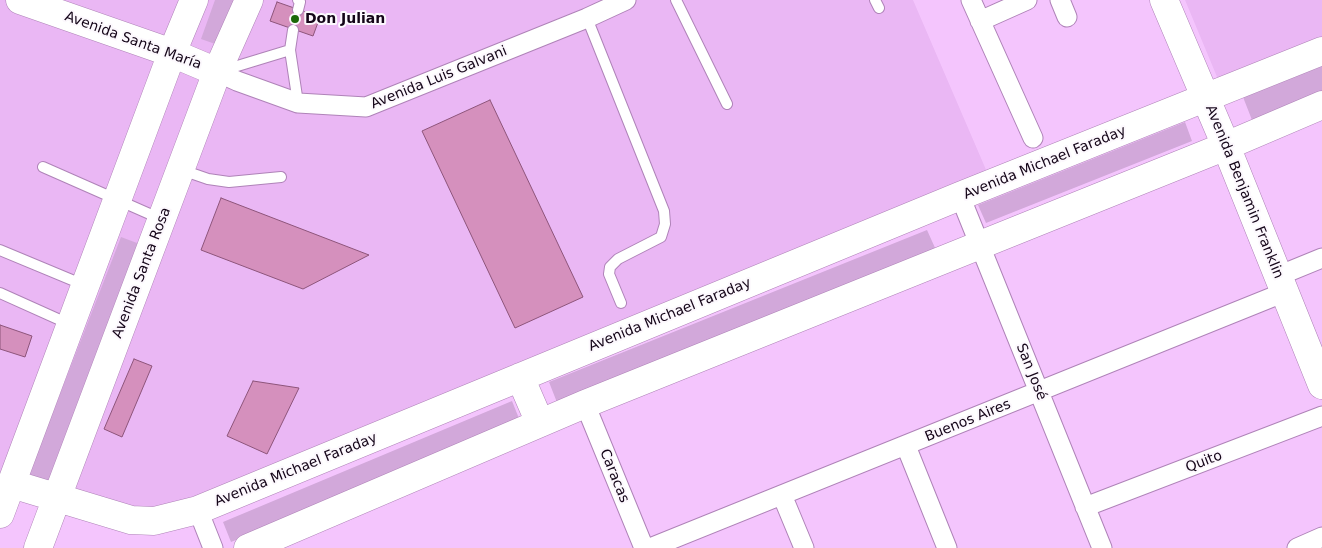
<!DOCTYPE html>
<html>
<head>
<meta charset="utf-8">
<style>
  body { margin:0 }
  canvas { display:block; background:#f4c5fd }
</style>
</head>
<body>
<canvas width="1322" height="548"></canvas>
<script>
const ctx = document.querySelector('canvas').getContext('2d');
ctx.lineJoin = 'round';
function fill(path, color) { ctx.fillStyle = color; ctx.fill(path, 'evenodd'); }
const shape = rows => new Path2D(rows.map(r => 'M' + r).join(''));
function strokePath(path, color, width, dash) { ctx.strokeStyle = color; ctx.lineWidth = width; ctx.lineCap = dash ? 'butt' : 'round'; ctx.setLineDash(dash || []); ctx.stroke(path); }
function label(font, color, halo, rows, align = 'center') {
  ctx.font = font + ' "DejaVu Sans",sans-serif'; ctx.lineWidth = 4; ctx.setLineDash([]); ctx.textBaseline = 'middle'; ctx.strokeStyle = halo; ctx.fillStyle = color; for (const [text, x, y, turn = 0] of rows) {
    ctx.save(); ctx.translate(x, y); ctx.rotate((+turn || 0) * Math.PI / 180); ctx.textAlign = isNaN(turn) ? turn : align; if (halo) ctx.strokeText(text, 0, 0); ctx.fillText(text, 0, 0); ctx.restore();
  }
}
const built = shape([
  [0,0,913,0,990,179,246,483,159,509,0,490],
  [1185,0,1322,0,1322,43,1220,84]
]);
const green = shape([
  [215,0,237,0,221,46,201,39],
  [1322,65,1322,91,1252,120,1243,97],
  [1185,122,1192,141,986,223,978,205],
  [927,230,936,250,558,405,549,382],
  [121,237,145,246,53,483,29,474],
  [512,401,520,421,231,542,223,522]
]);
const building = shape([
  [277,2,320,17,313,36,270,21,277,2],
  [490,100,583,297,515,328,422,131,490,100],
  [221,198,369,255,303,289,201,250,221,198],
  [0,325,32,336,25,357,0,349,0,325],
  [134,359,152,366,122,437,104,429,134,359],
  [253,381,299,388,267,454,227,436,253,381]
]);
const lane = shape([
  [298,0,300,2,298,10],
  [676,0,727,104],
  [875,0,879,8],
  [587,18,664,211,665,224,661,237,618,259,610,267,609,274,621,303],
  [290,50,298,103],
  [221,71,290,50,293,30],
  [43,167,161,219],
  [182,170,208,179,229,182,281,177],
  [0,250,84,285],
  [0,293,69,324]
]);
const street = shape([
  [971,0,1033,138],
  [1060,0,1067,17],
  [980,21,1027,0],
  [217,72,237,81,298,103,366,107,587,18,626,0],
  [960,196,1102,548],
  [1278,276,1322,258],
  [585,404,644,548],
  [906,446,947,548],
  [782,495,804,548],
  [1085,507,1322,416],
  [198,510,213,548],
  [650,548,1285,292],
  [1297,548,1322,537]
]);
const secondary = shape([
  [20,0,172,53,217,72],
  [1164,0,1226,146,1322,385],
  [520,377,540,423],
  [12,484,131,520,154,521,198,510,960,196,1322,51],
  [0,514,172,53,194,0],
  [38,548,217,72,249,0],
  [248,548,585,404,1226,146,1322,105]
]);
const markers = [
  [295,19,5,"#1b6807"]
];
const poiNames = [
  ["Don Julian",305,19]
];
const streetNames = [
  ["Avenida Santa María",133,41,20],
  ["Avenida Luis Galvani",439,78,-22],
  ["Avenida Michael Faraday",1045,163,-22],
  ["Avenida Benjamin Franklin",1244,192,68],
  ["Avenida Santa Rosa",142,273,-69],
  ["Avenida Michael Faraday",670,315,-22],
  ["San José",1031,372,68],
  ["Buenos Aires",968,421,-22],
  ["Quito",1204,462,-21],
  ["Avenida Michael Faraday",296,470,-22],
  ["Caracas",614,476,68]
];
fill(built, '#eab7f4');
fill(green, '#d2a8da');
fill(building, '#d590bd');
strokePath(building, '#8e557b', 1);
strokePath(lane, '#af83b8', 12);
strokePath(street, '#af83b8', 21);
strokePath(secondary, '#af83b8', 29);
strokePath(lane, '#fff', 10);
strokePath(street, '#fff', 19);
strokePath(secondary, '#fff', 28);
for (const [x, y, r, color] of markers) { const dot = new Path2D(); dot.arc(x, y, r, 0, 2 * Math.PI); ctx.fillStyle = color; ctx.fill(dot); strokePath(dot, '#fcf8fd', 2); }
label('bold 14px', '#140518', '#fcf8fd', poiNames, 'left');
label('14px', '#140518', '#fcf8fd', streetNames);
</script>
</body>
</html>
